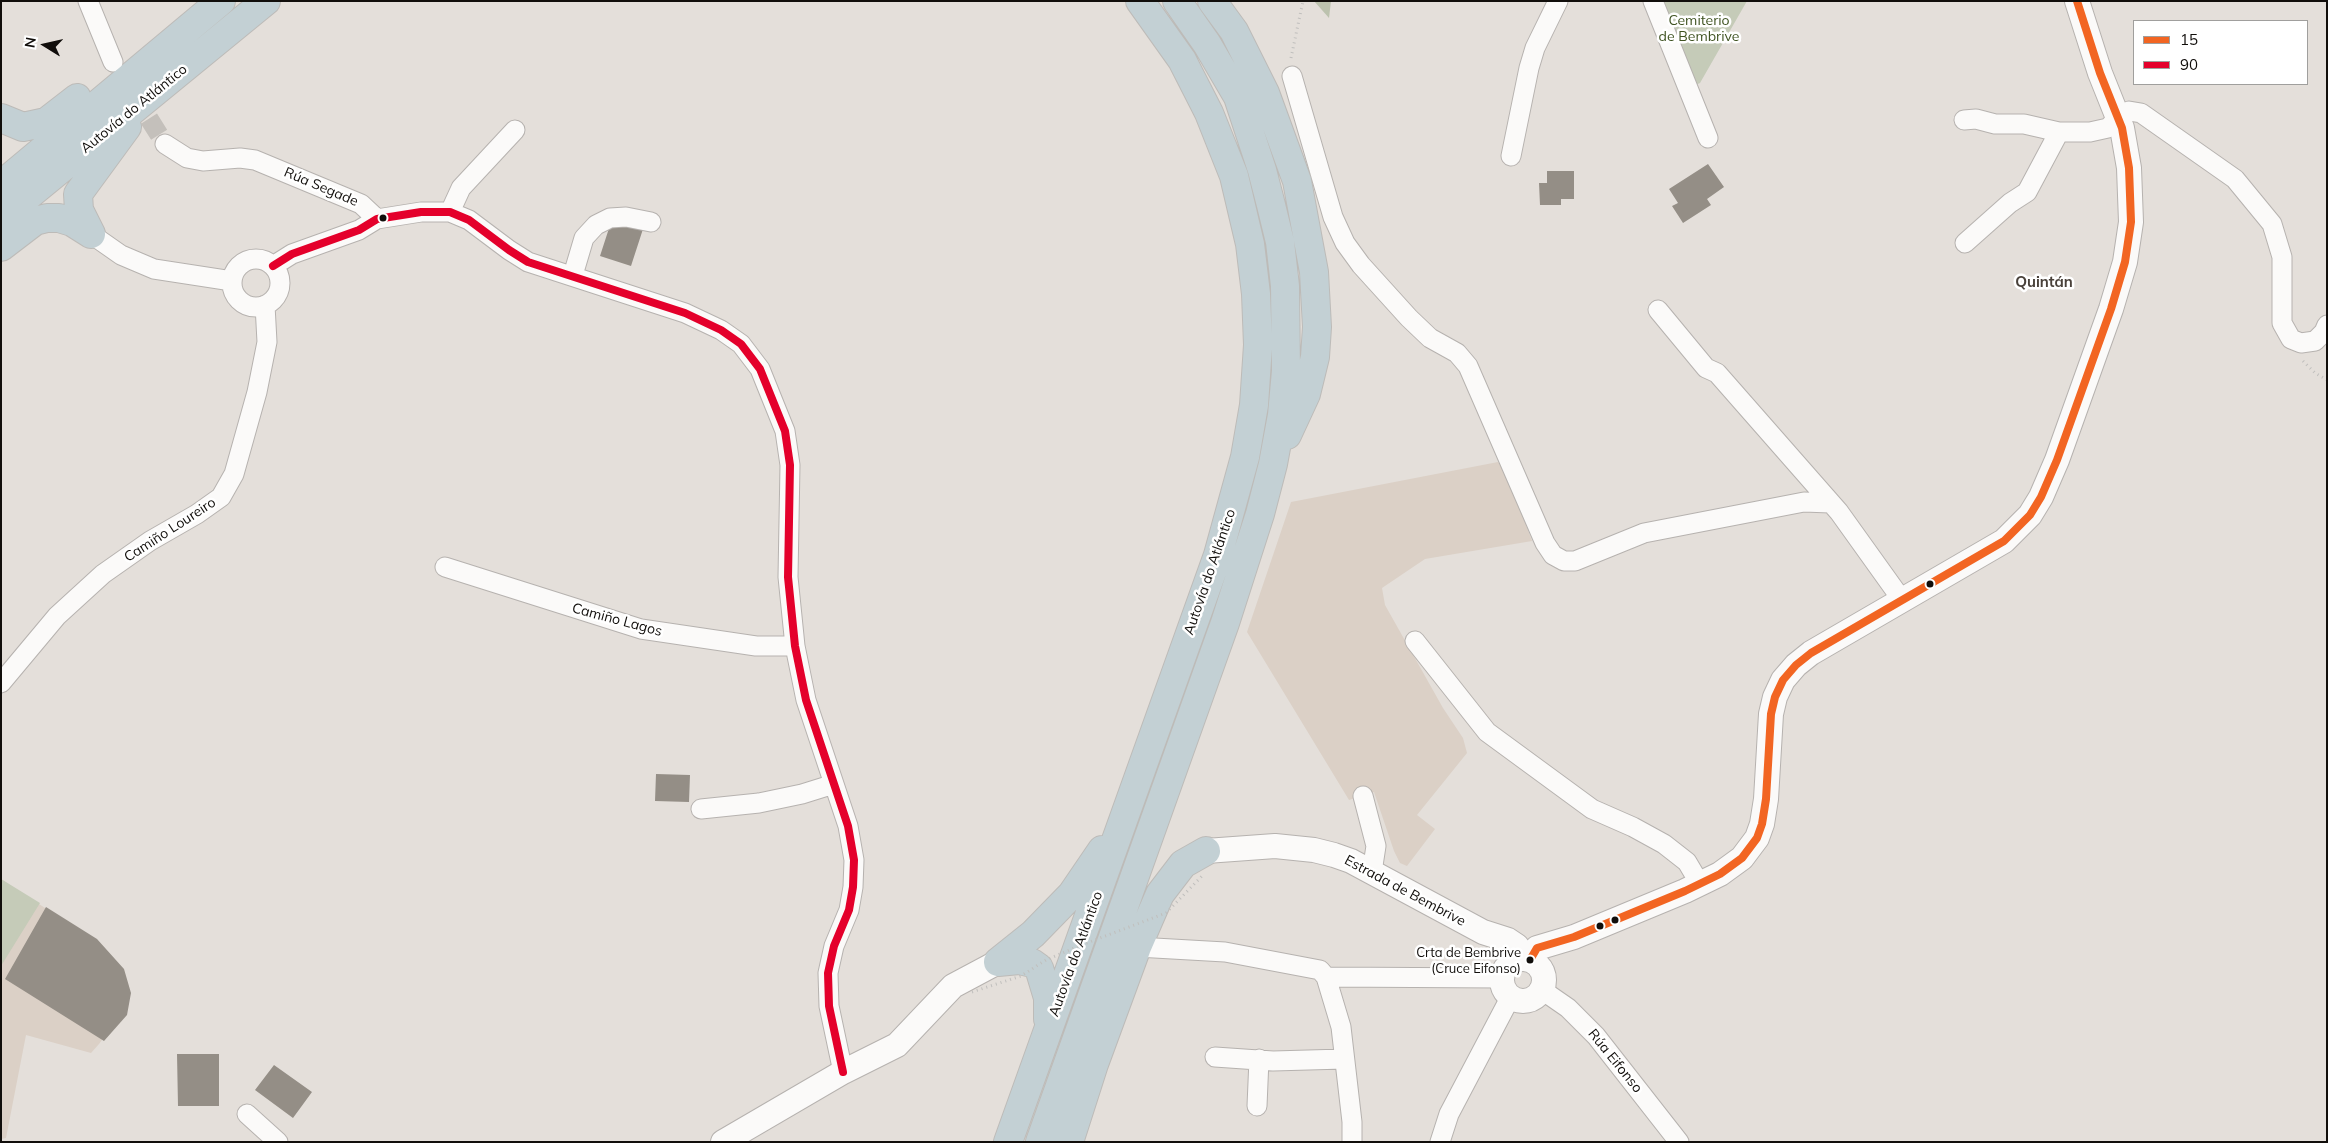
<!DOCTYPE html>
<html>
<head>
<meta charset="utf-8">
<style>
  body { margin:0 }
  #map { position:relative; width:2328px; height:1143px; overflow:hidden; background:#e4dfda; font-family:Mulish,sans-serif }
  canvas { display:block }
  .frame { position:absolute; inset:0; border:2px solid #110e0b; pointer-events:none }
  .legend { position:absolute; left:2133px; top:20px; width:175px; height:65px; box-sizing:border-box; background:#fff; border:1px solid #a09f9d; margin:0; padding:6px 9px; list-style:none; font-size:15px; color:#110e0b }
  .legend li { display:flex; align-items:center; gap:10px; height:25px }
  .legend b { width:25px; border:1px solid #a09f9d }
  .north { position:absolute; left:20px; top:20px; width:50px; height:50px; -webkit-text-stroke:4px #fff; paint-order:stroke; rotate:280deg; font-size:14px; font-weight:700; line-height:20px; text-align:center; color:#110e0b }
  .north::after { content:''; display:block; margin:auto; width:18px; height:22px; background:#110e0b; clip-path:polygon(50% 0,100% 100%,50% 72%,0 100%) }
</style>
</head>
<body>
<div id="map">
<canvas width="2328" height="1143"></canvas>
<div class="frame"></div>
<ul class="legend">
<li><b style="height:6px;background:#f26522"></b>15</li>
<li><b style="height:6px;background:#e4002b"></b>90</li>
</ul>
<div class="north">N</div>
</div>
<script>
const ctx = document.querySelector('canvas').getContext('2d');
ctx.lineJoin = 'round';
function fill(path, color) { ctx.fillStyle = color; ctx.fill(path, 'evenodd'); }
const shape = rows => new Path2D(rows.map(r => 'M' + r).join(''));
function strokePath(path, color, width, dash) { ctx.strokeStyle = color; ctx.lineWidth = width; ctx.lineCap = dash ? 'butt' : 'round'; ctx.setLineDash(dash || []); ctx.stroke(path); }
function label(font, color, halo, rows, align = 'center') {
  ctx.font = font + ' Mulish,sans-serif'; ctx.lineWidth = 5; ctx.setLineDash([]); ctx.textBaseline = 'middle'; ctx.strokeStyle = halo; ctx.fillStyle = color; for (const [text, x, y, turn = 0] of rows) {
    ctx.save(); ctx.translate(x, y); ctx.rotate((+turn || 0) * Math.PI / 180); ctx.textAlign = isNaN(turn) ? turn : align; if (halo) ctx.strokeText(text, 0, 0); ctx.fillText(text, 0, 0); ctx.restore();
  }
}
const built = shape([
  [1498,462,1506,471,1532,541,1425,559,1382,588,1385,605,1443,708,1463,738,1467,753,1417,815,1435,829,1407,866,1400,863,1394,851,1374,792,1349,800,1247,632,1291,502],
  [1,879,80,931,121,1014,99,1044,91,1053,26,1035,6,1138,1,1139]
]);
const green = shape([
  [1658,1,1747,1,1700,83,1693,86],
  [1,879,40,903,1,966]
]);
const forest = shape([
  [1314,1,1331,1,1329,18]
]);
const building = shape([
  [1708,164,1724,187,1707,199,1711,205,1683,223,1672,206,1678,203,1669,189],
  [1547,171,1574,171,1574,199,1561,199,1561,205,1540,205,1539,183,1547,183],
  [612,219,643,229,631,266,600,256],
  [656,774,690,775,689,802,655,801],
  [46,907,97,939,124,969,131,993,127,1015,104,1041,5,979],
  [177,1054,219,1054,219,1106,178,1106],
  [274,1065,312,1092,293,1118,255,1090]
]);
const minorTunnel = shape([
  [134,95,165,144]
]);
const path = shape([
  [1291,58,1303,1],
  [2303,361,2315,373,2327,380]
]);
const minor = shape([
  [88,1,113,62],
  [1653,1,1708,138],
  [1292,76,1333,217,1345,243,1361,265,1409,318,1430,338,1457,353,1468,366,1545,543,1553,555,1564,561,1575,561,1644,533,1804,502,1830,503],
  [1964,120,1976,119,1995,124,2024,124,2059,132,2090,132,2108,128,2119,117,2129,111,2141,113,2235,179,2272,224,2282,257,2282,323,2291,339,2301,343,2315,341,2324,332,2327,325],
  [165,144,187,158,203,161,240,158,255,160,361,204,377,219],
  [1511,156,1529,68,1535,48,1558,1],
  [450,212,461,188,515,130],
  [91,234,121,255,154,269,232,281],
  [1965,243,2010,203,2027,192,2059,132],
  '232 283a24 24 0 1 1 48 0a24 24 0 1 1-48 0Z',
  [273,266,292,254,359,230,377,219,421,212,450,212,469,220,509,250,528,262,685,313,721,330,741,344,760,369,785,431,790,465,788,577,795,646,806,700,848,826,854,860,853,887,849,910,834,946,828,973,829,1006,843,1072],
  [573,275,584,238,596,225,610,218,626,217,651,222],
  [1658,310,1706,368,1717,373,1839,512,1902,600],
  [445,567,641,629,756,646,795,646],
  [1415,641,1487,732,1592,809,1633,827,1664,844,1687,862,1700,884],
  [1,683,57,616,103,574,150,541,197,514,221,497,234,474,257,392,267,342,265,305],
  [1363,796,1376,846,1372,872],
  [701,809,759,803,802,794,834,784],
  [1137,947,1225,952,1320,970,1326,977,1341,1027,1352,1122,1352,1142],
  [1326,977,1502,978],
  [1542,990,1568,1008,1596,1036,1679,1142],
  [1215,1057,1273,1061,1344,1059],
  [1257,1106,1259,1059],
  [247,1114,278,1142],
  [1440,1142,1449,1114,1510,998]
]);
const tertiary = shape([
  [1206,851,1275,846,1314,850,1334,855,1351,861,1483,932,1508,940,1517,946,1524,959],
  '1502 980a21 21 0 1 1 42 0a21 21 0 1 1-42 0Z',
  [1530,960,1537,948,1574,937,1685,891,1720,874,1742,858,1757,838,1762,824,1766,799,1771,714,1775,697,1783,680,1796,665,1811,653,2004,541,2030,515,2041,497,2057,460,2111,309,2125,262,2131,222,2129,168,2122,128,2100,73,2077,1],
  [723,1142,843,1072,897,1045,953,986,998,962]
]);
const motorway = shape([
  [1212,1,1234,31,1265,93,1297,181,1314,272,1317,327,1315,357,1306,394,1287,435],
  [1,118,23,127,46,122,77,98],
  [1,185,221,1],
  [1,218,266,1],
  [91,234,79,210,78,194,127,127],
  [1,247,35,221,47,218,59,218,72,222,91,234],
  [998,962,1033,934,1072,894,1102,850],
  [998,962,1019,960,1032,963,1039,968,1048,998,1048,1019],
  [1008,1142,1218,555,1245,457,1254,405,1258,345,1256,294,1250,244,1234,176,1209,113,1182,60,1140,1],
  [1040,1142,1225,623,1260,514,1273,464,1282,415,1286,371,1285,286,1280,242,1271,205,1262,170,1238,97,1207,44,1177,1],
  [1069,1142,1094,1064,1137,947,1160,894,1183,864,1206,851]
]);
const pathBridge = shape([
  [972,992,1021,976,1046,960,1079,946,1166,913,1203,875]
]);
const bus1 = shape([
  [1530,960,1537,948,1574,937,1685,891,1720,874,1742,858,1757,838,1762,824,1766,799,1771,714,1775,697,1783,680,1796,665,1811,653,2004,541,2030,515,2041,497,2057,460,2111,309,2125,262,2131,222,2129,168,2122,128,2100,73,2077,1]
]);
const bus2 = shape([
  [273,266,292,254,359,230,377,219,421,212,450,212,469,220,509,250,528,262,685,313,721,330,741,344,760,369,785,431,790,465,788,577,795,646,806,700,848,826,854,860,853,887,849,910,834,946,828,973,829,1006,843,1072]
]);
const markers = [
  [383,218,4.5,"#110e0b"],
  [1930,584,4.5,"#110e0b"],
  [1615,920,4.5,"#110e0b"],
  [1600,926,4.5,"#110e0b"],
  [1530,960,4.5,"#110e0b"]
];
const busNames = [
  ["Crta de Bembrive",1521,953],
  ["(Cruce Eifonso)",1521,969]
];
const parkNames = [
  ["Cemiterio",1699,21],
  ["de Bembrive",1699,37]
];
const streetNames = [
  ["Autovía do Atlántico",134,109,-39],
  ["Rúa Segade",321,187,23],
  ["Camiño Loureiro",170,530,-33],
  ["Autovía do Atlántico",1210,572,-71],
  ["Camiño Lagos",617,620,15],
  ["Estrada de Bembrive",1405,891,28],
  ["Autovía do Atlántico",1076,954,-70],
  ["Rúa Eifonso",1615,1061,51]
];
const neighbourhoodNames = [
  ["Quintán",2044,282]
];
fill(built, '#dbd0c6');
fill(green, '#c5cbb8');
fill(forest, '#bcc2ae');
fill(building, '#948e86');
strokePath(minorTunnel, '#c4c0bb', 19, [19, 9]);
strokePath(minor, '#b6b2af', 21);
strokePath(tertiary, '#b6b2af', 26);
strokePath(motorway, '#bdbbb8', 30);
strokePath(path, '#c0bfbd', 3, [1, 4]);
strokePath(minor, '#fbfaf9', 19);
strokePath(tertiary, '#fbfaf9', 24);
strokePath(motorway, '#c3d0d4', 28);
strokePath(pathBridge, '#c0bfbd', 3, [1, 4]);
strokePath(bus1, '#f26522', 8);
strokePath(bus2, '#e4002b', 8);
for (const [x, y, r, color] of markers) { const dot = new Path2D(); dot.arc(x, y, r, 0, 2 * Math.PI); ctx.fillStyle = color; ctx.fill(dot); strokePath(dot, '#fff', 2); }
label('13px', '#110e0b', '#fff', busNames, 'right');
label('14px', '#3e5220', '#fff', parkNames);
label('14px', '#110e0b', '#fff', streetNames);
label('bold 15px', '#49413a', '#fff', neighbourhoodNames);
</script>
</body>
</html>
